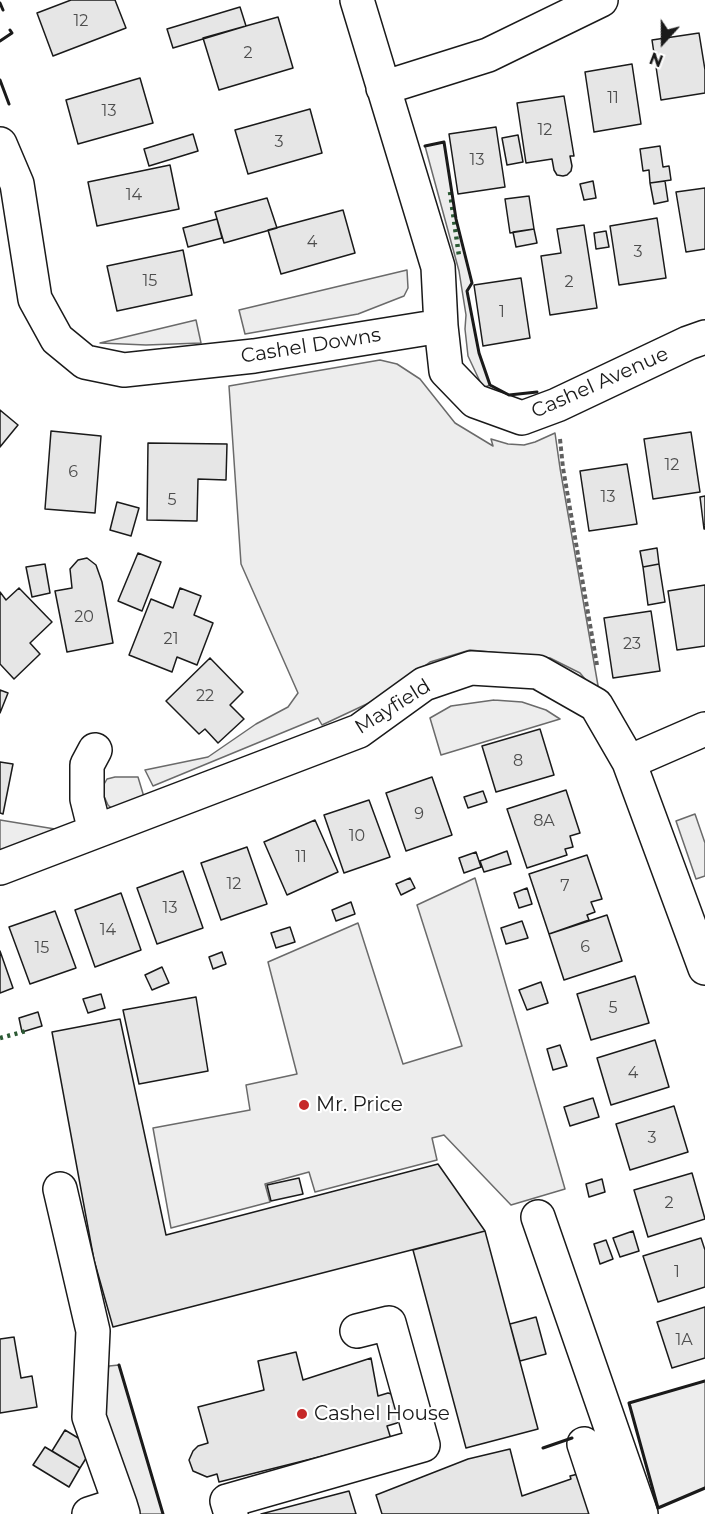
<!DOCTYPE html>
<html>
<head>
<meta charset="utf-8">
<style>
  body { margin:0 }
  #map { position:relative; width:705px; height:1514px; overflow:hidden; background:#fff; font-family:Montserrat,sans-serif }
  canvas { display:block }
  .north { position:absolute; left:633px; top:12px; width:60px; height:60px; -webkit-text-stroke:4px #fff; paint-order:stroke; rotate:201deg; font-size:16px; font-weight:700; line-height:24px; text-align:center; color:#1a1a1a }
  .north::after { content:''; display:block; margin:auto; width:21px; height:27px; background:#1a1a1a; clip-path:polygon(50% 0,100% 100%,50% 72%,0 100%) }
</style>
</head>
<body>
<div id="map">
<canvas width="705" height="1514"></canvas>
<div class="north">N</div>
</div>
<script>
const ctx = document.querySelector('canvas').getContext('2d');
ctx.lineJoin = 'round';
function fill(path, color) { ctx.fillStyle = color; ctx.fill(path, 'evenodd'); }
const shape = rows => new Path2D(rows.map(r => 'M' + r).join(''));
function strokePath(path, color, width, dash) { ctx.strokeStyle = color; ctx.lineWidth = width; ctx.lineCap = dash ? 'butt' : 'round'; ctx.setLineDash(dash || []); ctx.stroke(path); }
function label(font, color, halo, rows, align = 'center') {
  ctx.font = font + ' Montserrat,sans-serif'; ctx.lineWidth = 4.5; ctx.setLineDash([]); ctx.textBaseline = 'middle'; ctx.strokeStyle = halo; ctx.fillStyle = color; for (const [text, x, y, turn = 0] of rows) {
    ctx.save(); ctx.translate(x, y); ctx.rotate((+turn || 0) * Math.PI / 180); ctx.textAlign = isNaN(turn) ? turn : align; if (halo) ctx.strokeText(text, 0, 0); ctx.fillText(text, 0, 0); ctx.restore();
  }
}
const built = shape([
  [444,142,456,219,472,283,467,291,479,353,490,385,483,388,468,356,465,329,466,315,459,271,425,146,444,142],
  [407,270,408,288,404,296,358,314,245,334,239,310,407,270],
  [196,320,201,343,146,345,100,343,196,320],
  [380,360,397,364,420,379,455,423,493,446,491,439,508,444,524,445,535,442,555,433,560,468,600,697,580,673,550,658,470,650,430,662,386,695,322,725,318,718,153,786,145,770,208,757,256,724,288,707,298,693,241,564,229,386,380,360],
  [494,700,522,702,546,710,560,719,441,755,430,718,451,706,494,700],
  [115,777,138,777,144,797,114,809,110,807,108,805,103,794,103,786,107,779,115,777],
  [695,814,705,843,705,876,696,879,676,821,695,814],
  [0,820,61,830,0,851,0,820],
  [475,878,565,1189,511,1205,444,1135,432,1138,437,1160,315,1192,309,1172,265,1184,270,1202,171,1228,153,1128,250,1110,246,1085,297,1074,268,962,358,923,403,1064,462,1046,417,905,475,878],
  [119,1365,163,1514,130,1514,96,1408,109,1366,119,1365],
  [705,1381,705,1488,658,1508,629,1403,705,1381]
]);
const building = shape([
  [71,0,115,0,126,28,53,56,37,13,71,0],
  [240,7,246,26,173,48,167,29,240,7],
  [278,17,293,68,219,90,203,38,278,17],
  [699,33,705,70,705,93,661,100,652,40,699,33],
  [632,64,641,124,594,132,585,72,632,64],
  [140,78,153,123,78,144,66,100,140,78],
  [564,96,574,156,570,156,572,166,571,171,567,175,563,176,557,175,554,170,552,159,526,163,517,103,564,96],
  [310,109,322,153,248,174,235,130,310,109],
  [496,127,505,187,458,194,449,134,496,127],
  [193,134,198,151,149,166,144,149,193,134],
  [518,135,523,162,507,165,502,138,518,135],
  [660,146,663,167,669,166,671,180,650,183,649,170,643,171,640,149,660,146],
  [170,165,179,209,97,226,88,182,170,165],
  [593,181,596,198,584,200,580,184,593,181],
  [665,181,668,201,654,204,650,183,665,181],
  [705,188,705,249,686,252,676,192,705,188],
  [529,196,534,229,510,233,505,199,529,196],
  [267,198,277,228,224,243,215,212,267,198],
  [343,210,355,253,281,274,268,230,343,210],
  [657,218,666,278,619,285,610,226,657,218],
  [217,219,222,238,188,247,183,228,217,219],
  [584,225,597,308,550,315,541,256,561,253,557,229,584,225],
  [534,229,537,243,516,247,513,232,534,229],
  [606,231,609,247,596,249,594,233,606,231],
  [183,250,192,295,117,311,107,266,183,250],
  [521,278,530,338,483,346,474,285,521,278],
  [0,410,18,425,0,447,0,410],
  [51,431,101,436,95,513,45,509,51,431],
  [691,432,700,492,653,499,644,439,691,432],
  [148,443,227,444,226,480,198,479,197,521,147,520,148,443],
  [627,464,637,524,589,531,580,471,627,464],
  [705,496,705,529,704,529,700,497,705,496],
  [117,502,139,508,131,536,110,530,117,502],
  [657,548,659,564,643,567,640,551,657,548],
  [138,553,161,562,142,611,118,601,138,553],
  [87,558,96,565,102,582,113,643,67,652,55,591,72,588,70,569,78,560,87,558],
  [45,564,50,593,32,597,26,567,45,564],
  [659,564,665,602,648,605,643,567,659,564],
  [705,585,705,646,677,650,668,591,705,585],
  [19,588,52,622,30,643,40,654,14,679,0,664,0,592,6,600,19,588],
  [180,588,201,596,194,615,213,623,197,665,177,657,172,672,129,655,151,599,173,608,180,588],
  [651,611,660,671,613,678,604,618,651,611],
  [210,658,243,692,230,705,244,719,218,743,205,729,199,734,166,701,210,658],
  [0,690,8,693,0,713,0,690],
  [540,729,554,775,496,792,482,746,540,729],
  [0,762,13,764,3,814,0,813,0,762],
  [432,777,452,835,406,851,386,793,432,777],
  [566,790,580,833,570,836,573,847,565,849,567,855,527,868,507,809,566,790],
  [483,791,487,802,468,808,464,797,483,791],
  [369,800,390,857,344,873,324,815,369,800],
  [315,820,338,872,287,895,264,842,315,820],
  [247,847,267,904,221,920,201,863,247,847],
  [507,851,511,864,484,872,480,861,507,851],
  [476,852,481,867,464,873,459,858,476,852],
  [587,855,602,899,591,902,595,912,587,915,589,920,549,934,529,874,587,855],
  [183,871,203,928,157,944,137,888,183,871],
  [410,878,415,888,401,895,396,884,410,878],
  [527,888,532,904,519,908,514,893,527,888],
  [121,893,141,950,95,967,75,910,121,893],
  [351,902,355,914,336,921,332,910,351,902],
  [55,911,76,968,30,984,9,927,55,911],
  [607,915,622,961,564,980,549,934,607,915],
  [522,921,528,938,506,944,501,928,522,921],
  [290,927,295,942,276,948,271,933,290,927],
  [0,951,13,988,0,993,0,951],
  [222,952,226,964,213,969,209,957,222,952],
  [162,967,169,983,152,990,145,975,162,967],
  [635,976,649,1023,591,1040,577,994,635,976],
  [541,982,548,1003,527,1010,519,990,541,982],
  [101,994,105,1008,88,1013,83,999,101,994],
  [196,997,208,1071,139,1084,123,1010,196,997],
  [38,1012,42,1026,22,1032,19,1018,38,1012],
  [120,1019,166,1235,438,1164,485,1231,113,1327,94,1260,52,1032,120,1019],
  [655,1040,669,1087,611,1105,597,1058,655,1040],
  [560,1045,567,1066,553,1070,547,1049,560,1045],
  [593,1098,599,1117,570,1126,564,1107,593,1098],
  [674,1106,688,1152,630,1170,616,1124,674,1106],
  [692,1173,705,1219,648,1237,634,1190,692,1173],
  [299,1178,303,1194,271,1201,267,1185,299,1178],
  [602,1179,605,1192,589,1197,586,1184,602,1179],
  [485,1231,538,1429,466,1448,413,1250,485,1231],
  [633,1231,639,1251,620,1257,613,1238,633,1231],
  [701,1238,705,1250,705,1287,658,1302,643,1256,701,1238],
  [606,1240,613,1259,600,1264,594,1244,606,1240],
  [705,1307,705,1358,672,1368,657,1322,705,1307],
  [536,1317,546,1354,520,1361,510,1324,536,1317],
  [14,1337,21,1378,32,1376,37,1407,0,1413,0,1339,14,1337],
  [296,1352,303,1380,371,1358,378,1396,388,1393,395,1395,402,1418,397,1423,387,1426,391,1439,219,1482,217,1474,207,1477,193,1471,189,1460,193,1451,198,1446,208,1443,198,1407,264,1390,258,1361,296,1352],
  [65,1430,93,1447,80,1468,52,1451,65,1430],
  [45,1447,80,1468,69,1487,33,1465,45,1447],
  [510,1449,522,1496,571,1479,570,1476,582,1473,591,1514,382,1514,376,1495,468,1459,510,1449],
  [349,1491,356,1514,261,1514,349,1491]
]);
const path = shape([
  [560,439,563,468,597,665]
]);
const minor = shape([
  [357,0,438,267,441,326,446,371,475,401,522,418,557,405,688,343,705,337],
  [383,88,488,55,601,0],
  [0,144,17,184,35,299,57,339,85,362,124,370,254,356,441,326],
  [95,750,87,765,87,799,95,831],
  [629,762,705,729],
  [0,868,359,731,424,684,471,668,538,672,596,705,629,762,705,968],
  [60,1189,93,1331,89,1417,120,1504],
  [538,1217,641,1514],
  [584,1444,607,1514],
  [89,1514,120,1504,123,1514],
  [231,1514,227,1501,423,1445,389,1323,357,1331]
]);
const hedge = shape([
  [450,192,459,256],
  [0,1038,26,1031]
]);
const wall = shape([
  [0,3,3,10],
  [0,41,12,33,10,30],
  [0,80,9,104],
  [425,146,444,142,456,219,472,283,467,291,479,353,490,385,509,395,537,392],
  [119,1365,163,1514],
  [705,1381,629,1403,658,1508,705,1488],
  [543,1448,572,1438]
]);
const markers = [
  [304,1105,6,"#c62828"],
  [302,1414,6,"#c62828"]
];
const numberNames = [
  ["12",81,21],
  ["2",248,53],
  ["11",613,98],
  ["13",109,111],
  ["12",545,130],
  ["3",279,142],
  ["13",477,160],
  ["14",134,195],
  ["4",312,242],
  ["3",638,252],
  ["15",150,281],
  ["2",569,282],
  ["1",502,312],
  ["12",672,465],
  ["6",73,472],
  ["13",608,497],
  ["5",172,500],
  ["20",84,617],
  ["21",171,639],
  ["23",632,644],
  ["22",205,696],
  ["8",518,761],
  ["9",419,814],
  ["8A",544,821],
  ["10",357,836],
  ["11",301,857],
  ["12",234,884],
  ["7",565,886],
  ["13",170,908],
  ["14",108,930],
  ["6",585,947],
  ["15",42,948],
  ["5",613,1008],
  ["4",633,1073],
  ["3",652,1138],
  ["2",669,1203],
  ["1",677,1272],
  ["1A",684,1340]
];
const streetNames = [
  ["Cashel Downs",311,346,-9],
  ["Cashel Avenue",600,383,-24],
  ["Mayfield",393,707,-32]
];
const poiNames = [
  ["Mr. Price",316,1105],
  ["Cashel House",314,1414]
];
fill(built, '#ededed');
strokePath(built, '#6a6a6a', 1.5);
fill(building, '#e6e6e6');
strokePath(building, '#1a1a1a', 1.5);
strokePath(minor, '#1a1a1a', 36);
strokePath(path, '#5f5f5f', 4, [4.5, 3]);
strokePath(minor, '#fff', 33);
strokePath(hedge, '#2b5a34', 4.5, [3, 4.5]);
strokePath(wall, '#1a1a1a', 3);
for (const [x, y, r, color] of markers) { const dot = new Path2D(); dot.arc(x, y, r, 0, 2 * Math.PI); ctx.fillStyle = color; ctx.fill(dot); strokePath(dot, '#fff', 2); }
label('16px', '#4d4d4d', null, numberNames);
label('20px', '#1a1a1a', '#fff', streetNames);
label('20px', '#1a1a1a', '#fff', poiNames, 'left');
</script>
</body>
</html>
